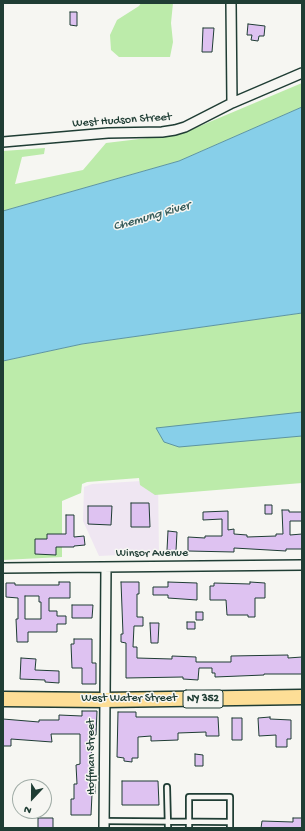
<!DOCTYPE html>
<html>
<head>
<meta charset="utf-8">
<style>
  body { margin:0 }
  #map { position:relative; width:305px; height:831px; overflow:hidden; background:#f6f6f2; font-family:"Gochi Hand",sans-serif }
  canvas { display:block }
  .frame { position:absolute; inset:0; border:4px solid #1f3d34; pointer-events:none }
  .north { position:absolute; left:12px; top:779px; width:40px; height:40px; box-sizing:border-box; background:#f6f6f2; border:1px solid #a0aca6; border-radius:50%; rotate:202deg; font-size:11px; font-weight:700; line-height:16px; text-align:center; color:#1f3d34 }
  .north::after { content:''; display:block; margin:auto; width:14px; height:18px; background:#1f3d34; clip-path:polygon(50% 0,100% 100%,50% 72%,0 100%) }
</style>
</head>
<body>
<div id="map">
<canvas width="305" height="831"></canvas>
<div class="frame"></div>
<div class="north">N</div>
</div>
<script>
const ctx = document.querySelector('canvas').getContext('2d');
ctx.lineJoin = 'round';
function fill(path, color) { ctx.fillStyle = color; ctx.fill(path, 'evenodd'); }
const shape = rows => new Path2D(rows.map(r => 'M' + r).join(''));
function strokePath(path, color, width, dash) { ctx.strokeStyle = color; ctx.lineWidth = width; ctx.lineCap = dash ? 'butt' : 'round'; ctx.setLineDash(dash || []); ctx.stroke(path); }
function label(font, color, halo, rows, align = 'center') {
  ctx.font = font + ' "Gochi Hand",sans-serif'; ctx.lineWidth = 3; ctx.setLineDash([]); ctx.textBaseline = 'middle'; ctx.strokeStyle = halo; ctx.fillStyle = color; for (const [text, x, y, turn = 0] of rows) {
    ctx.save(); ctx.translate(x, y); ctx.rotate((+turn || 0) * Math.PI / 180); ctx.textAlign = isNaN(turn) ? turn : align; if (halo) ctx.strokeText(text, 0, 0); ctx.fillText(text, 0, 0); ctx.restore();
  }
}
const built = shape([
  [158,480,159,553,99,556,83,521,84,487,92,484]
]);
const green = shape([
  [141,3,173,3,171,23,173,42,170,57,119,57,111,50,110,35,117,20,139,6],
  [302,83,302,107,179,161,3,211,3,151,45,148,44,154,22,157,15,184,83,170,106,143,181,134],
  [302,313,302,483,155,495,140,485,139,478,87,482,82,484,81,493,62,501,62,557,3,560,3,361,82,344]
]);
const water = shape([
  [302,107,302,313,82,344,3,361,3,211,179,161,302,107],
  [302,412,302,436,179,447,164,442,156,428,302,412]
]);
const building = shape([
  [70,12,77,12,77,26,70,25,70,12],
  [248,24,265,26,264,36,259,36,258,41,251,40,252,35,247,35,248,24],
  [203,28,214,28,212,52,202,52,203,28],
  [131,503,149,503,150,527,131,527,131,503],
  [265,505,272,505,272,514,265,514,265,505],
  [88,506,112,506,111,525,88,524,88,506],
  [282,510,289,510,289,512,302,512,302,521,290,521,290,535,302,534,302,549,286,549,286,551,234,548,234,552,188,551,188,537,205,538,205,536,222,536,222,519,203,520,203,512,228,511,228,530,234,529,234,534,247,535,247,537,276,536,276,534,283,534,282,510],
  [66,515,74,515,74,537,84,536,85,545,74,546,74,547,56,547,56,555,35,554,35,539,47,539,47,534,66,534,66,515],
  [168,531,177,532,176,551,167,550,168,531],
  [59,582,70,582,70,598,49,598,49,611,57,611,57,616,66,616,66,624,57,624,57,632,28,632,28,642,17,642,16,619,18,619,18,598,6,597,6,583,15,583,15,585,59,585,59,582],
  [25,596,39,596,39,602,41,602,41,619,25,619,25,596],
  [121,582,139,582,139,594,137,594,137,617,143,617,143,626,134,626,133,647,137,647,137,658,172,659,172,656,196,657,196,662,231,662,231,656,288,655,288,658,302,657,302,674,264,674,264,675,215,677,215,673,212,673,212,668,199,668,198,680,183,679,183,677,126,678,126,643,121,642,121,634,123,634,121,582],
  [168,582,197,583,197,600,168,598,168,595,153,595,153,587,168,587,168,582],
  [250,582,265,583,265,598,255,598,255,617,248,617,248,615,227,615,226,600,210,600,210,586,214,586,214,583,250,584,250,582],
  [72,605,93,605,92,618,72,618,72,605],
  [196,612,203,612,203,620,196,620,196,612],
  [187,622,195,622,195,629,187,629,187,622],
  [150,623,159,623,158,643,151,643,150,623],
  [74,639,92,639,92,663,96,663,96,684,82,684,82,668,72,668,71,644,74,644,74,639],
  [21,658,36,659,35,670,59,671,59,683,45,682,45,680,20,679,21,658],
  [82,711,97,711,96,735,91,735,92,784,95,784,95,794,92,794,91,815,71,815,71,799,74,799,74,784,77,784,76,765,80,764,80,734,51,734,52,742,11,739,11,746,3,746,3,719,39,722,39,720,59,720,59,715,82,716,82,711],
  [118,712,136,712,136,717,218,717,219,736,206,736,206,732,178,733,178,740,151,741,151,736,138,737,138,758,132,758,132,762,124,761,124,758,117,757,118,712],
  [270,717,270,719,291,720,291,739,287,739,287,747,276,747,276,735,259,736,258,718,270,717],
  [232,718,242,718,242,740,232,740,232,718],
  [195,754,203,755,203,766,195,766,195,754],
  [122,781,158,781,159,805,122,805,122,781],
  [38,818,53,818,53,828,38,828,38,818],
  [293,818,302,818,302,828,261,828,262,821,293,822,293,818]
]);
const lane = shape([
  [167,787,168,828],
  [104,821,230,822,230,828],
  [189,828,189,797,230,797,230,822]
]);
const street = shape([
  [231,3,232,103],
  [3,142,108,133,162,132,175,130,185,127,232,103,302,73],
  [3,568,302,565],
  [104,828,106,567]
]);
const primary = shape([
  [3,699,104,700,302,697]
]);
const shields = [
  [203,699,40]
];
const shieldNames = [
  ["NY 352",203,699]
];
const streetNames = [
  ["West Hudson Street",122,121,-4],
  ["Winsor Avenue",152,554],
  ["West Water Street",129,699],
  ["Hoffman Street",92,757,-90]
];
const waterNames = [
  ["Chemung River",152,217,-16]
];
fill(built, '#efe6f2');
fill(green, '#bcebaa');
fill(water, '#87cfe9');
strokePath(water, '#5d95a1', 1);
fill(building, '#dec2f1');
strokePath(building, '#1f3d34', 1);
strokePath(lane, '#1f3d34', 8);
strokePath(street, '#1f3d34', 12);
strokePath(primary, '#1f3d34', 17);
strokePath(lane, '#f6f6f2', 4.5);
strokePath(street, '#f6f6f2', 9);
strokePath(primary, '#fdde96', 14);
for (const [x, y, w] of shields) { const box = new Path2D(); box.roundRect(x - w / 2, y - 9, w, 18, 3); ctx.fillStyle = '#f6f6f2'; ctx.fill(box); strokePath(box, '#1f3d34', 1); }
label('bold 11px', '#1f3d34', null, shieldNames);
label('12px', '#1f3d34', '#f6f6f2', streetNames);
label('italic 13px', '#345a58', '#f6f6f2', waterNames);
</script>
</body>
</html>
